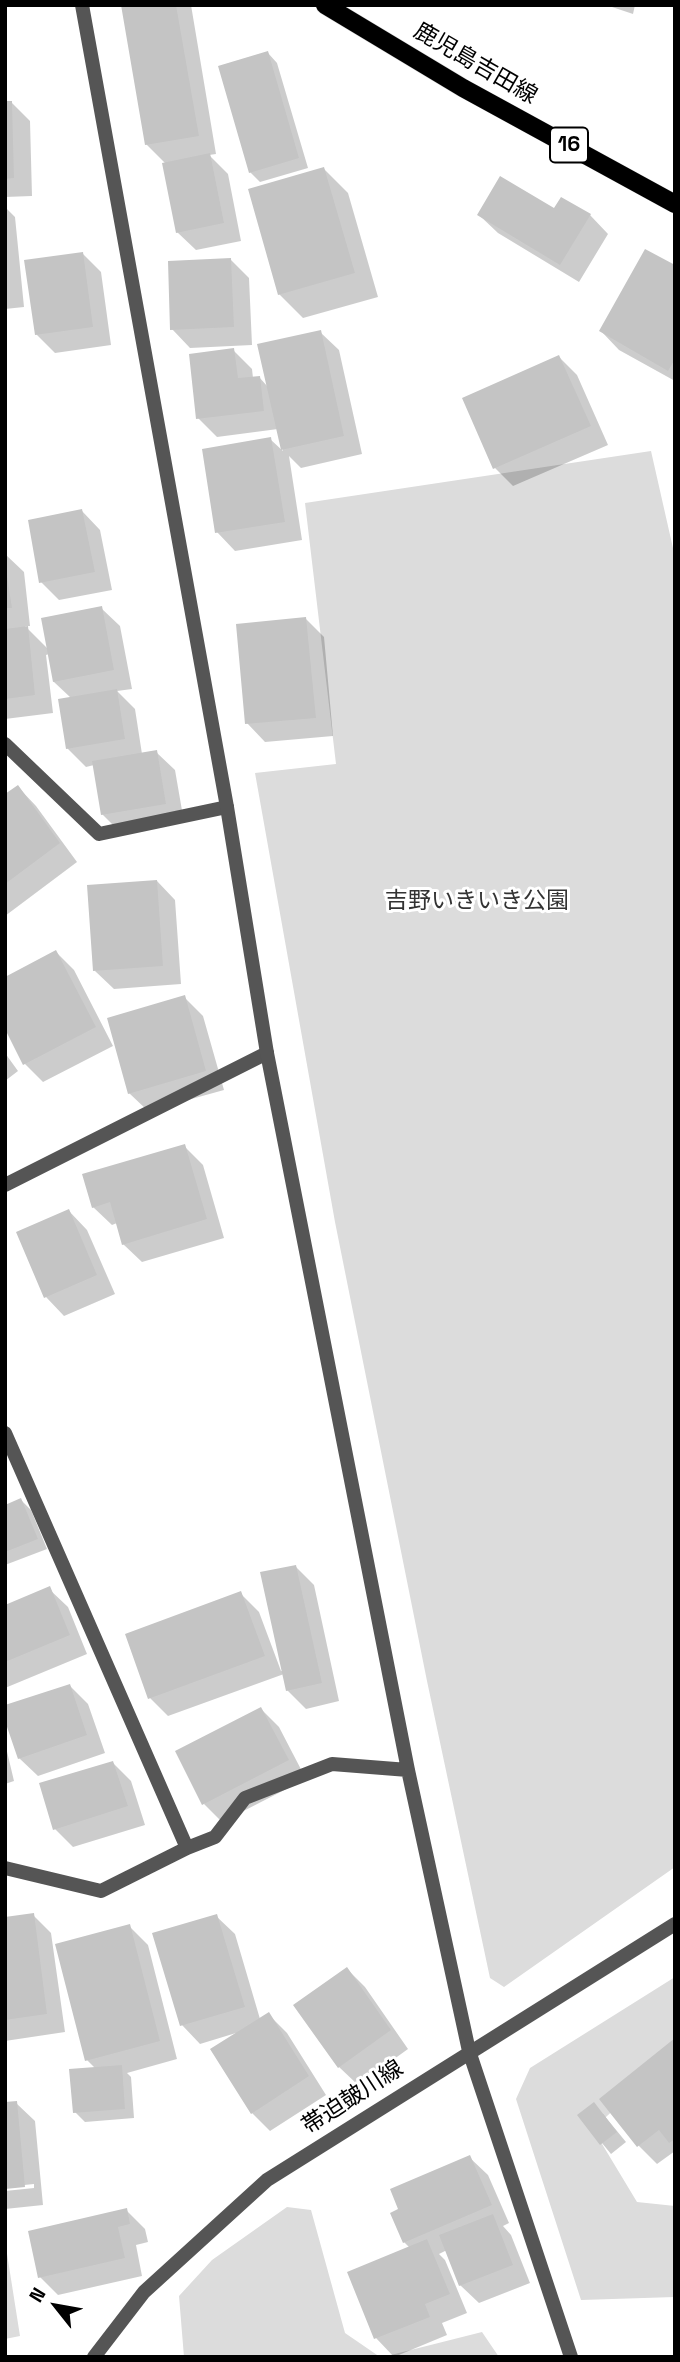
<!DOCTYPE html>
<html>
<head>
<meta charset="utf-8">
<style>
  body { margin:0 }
  #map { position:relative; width:680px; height:2362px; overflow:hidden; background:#fff; font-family:"Space Grotesk",sans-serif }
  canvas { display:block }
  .frame { position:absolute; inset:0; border:7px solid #000; pointer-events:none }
  .north { position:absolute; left:21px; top:2271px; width:70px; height:70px; -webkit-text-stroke:5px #fff; paint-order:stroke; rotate:301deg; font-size:19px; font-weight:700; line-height:28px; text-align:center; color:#000 }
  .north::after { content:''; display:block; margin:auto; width:24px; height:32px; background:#000; clip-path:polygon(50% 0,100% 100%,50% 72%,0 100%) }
</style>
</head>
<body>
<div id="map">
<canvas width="680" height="2362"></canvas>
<div class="frame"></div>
<div class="north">N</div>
</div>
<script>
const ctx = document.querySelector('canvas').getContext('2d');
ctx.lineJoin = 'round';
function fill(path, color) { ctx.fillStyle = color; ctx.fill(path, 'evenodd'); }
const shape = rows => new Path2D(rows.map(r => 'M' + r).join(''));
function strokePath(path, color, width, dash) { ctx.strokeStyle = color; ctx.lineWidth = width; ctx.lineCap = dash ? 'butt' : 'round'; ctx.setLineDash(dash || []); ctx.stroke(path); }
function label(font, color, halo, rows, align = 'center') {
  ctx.font = font + ' "Space Grotesk","Noto Sans JP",sans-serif'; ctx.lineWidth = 6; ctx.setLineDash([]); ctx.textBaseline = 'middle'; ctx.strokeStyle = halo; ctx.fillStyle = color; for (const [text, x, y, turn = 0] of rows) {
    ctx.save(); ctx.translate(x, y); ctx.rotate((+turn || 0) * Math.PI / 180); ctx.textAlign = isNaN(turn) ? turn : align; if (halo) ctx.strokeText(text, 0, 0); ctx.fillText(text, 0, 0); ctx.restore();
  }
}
const green = shape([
  [651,451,675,557,675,1867,504,1987,490,1978,427,1681,335,1222,255,773,336,764,305,503],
  [675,1977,675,2053,593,2129,637,2202,675,2206,675,2297,581,2300,516,2099,530,2068],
  [287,2207,311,2210,345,2333,380,2357,184,2357,179,2296,212,2260],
  [5,2241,20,2336,5,2339],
  [482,2332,499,2357,383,2357]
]);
const shadow = shape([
  [122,5,191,5,216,154,209,155,228,174,241,241,196,250,177,232,166,164,146,144],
  [606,5,635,5,633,14],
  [268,53,277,63,308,168,260,182,250,172],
  [5,103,12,103,30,121,32,196,5,197],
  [324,169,348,193,378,297,303,318,279,294],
  [5,207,15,217,24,307,5,309],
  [555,210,590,215,608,234,579,282,498,233,479,215],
  [82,253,101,272,111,345,55,353,36,334],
  [231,260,249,278,252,345,190,348,172,329],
  [675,267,675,381,619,350,601,331],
  [320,332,339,350,362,454,301,468,289,456,302,540,235,551,217,532,270,439,283,451,278,429,217,437,198,418,233,350,252,369,253,378,259,377,268,387],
  [559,357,577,375,608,445,513,486,495,468],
  [82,511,100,530,112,590,59,600,41,582],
  [5,554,24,572,30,626,25,626,48,649,101,608,120,626,132,689,117,691,135,709,142,754,156,752,175,770,184,822,121,833,102,814,94,765,86,767,67,748,71,698,54,682,49,654,46,655,53,713,5,719],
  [306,619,324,637,333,736,265,742,247,723],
  [18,787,36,806,77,862,5,916,5,796],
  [157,881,175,900,181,984,114,989,95,971],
  [56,952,74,970,113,1046,43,1082,25,1064],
  [184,997,203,1016,224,1090,148,1111,129,1093],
  [5,1053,18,1071,5,1081],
  [184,1146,203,1165,224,1238,142,1262,123,1244,117,1223,112,1225,93,1207],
  [69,1211,87,1230,115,1294,64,1316,46,1297],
  [21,1500,31,1510,47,1549,5,1565,5,1507],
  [295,1566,314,1585,339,1701,306,1709,287,1690,284,1674,168,1716,150,1698,240,1593,259,1612,281,1671,283,1671],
  [49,1589,68,1607,87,1654,5,1688,5,1607],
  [70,1686,88,1704,105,1753,38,1776,19,1758],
  [261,1709,279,1727,306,1779,222,1822,204,1804],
  [5,1743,14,1781,5,1784],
  [113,1763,131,1781,145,1825,73,1847,55,1829],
  [33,1915,51,1933,65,2032,5,2041,5,1919],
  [216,1916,235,1934,260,2019,268,2014,287,2033,326,2095,270,2131,252,2113,236,2033,200,2044,182,2025],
  [129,1926,148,1945,177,2059,127,2073,131,2077,134,2118,85,2122,75,2112,96,2069,87,2060],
  [347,1969,365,1987,408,2049,358,2085,339,2067],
  [675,2040,675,2151,657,2164,639,2146,601,2099],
  [16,2103,35,2121,43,2205,5,2209,5,2191,34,2188,34,2184,5,2187],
  [603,2114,626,2142,611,2154,579,2115],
  [469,2157,488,2175,509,2223,503,2226,511,2235,530,2283,479,2303,460,2285,447,2250,439,2254,445,2260,467,2313,442,2323,447,2335,394,2357,376,2338,349,2273,410,2248,404,2242],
  [126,2210,145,2229,148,2242,136,2245,142,2276,58,2295,40,2277]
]);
const building = shape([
  [121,5,176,5,199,136,145,145],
  [268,51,299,158,249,173,218,66],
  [5,101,12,101,14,178,5,179],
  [210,153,224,223,176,233,162,163],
  [324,167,355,273,278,295,248,189],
  [500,176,554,208,561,197,591,214,560,265,477,215],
  [645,249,675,265,675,359,668,371,599,331],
  [83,252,93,327,35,335,24,260],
  [231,258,234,327,170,330,168,261],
  [321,330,344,436,281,450,257,344],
  [234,348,238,378,260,376,264,411,196,419,189,354],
  [559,355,591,426,493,469,462,398],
  [271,437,285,522,215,533,202,449],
  [82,509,95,572,39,583,28,520],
  [5,562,12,608,5,608],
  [102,606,114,670,53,682,41,618],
  [306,617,316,718,245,724,236,624],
  [28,626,35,695,5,699,5,629],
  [117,689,125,739,66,749,58,699],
  [157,750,166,804,101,815,92,761],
  [18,785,60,843,5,884,5,794],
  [157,880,163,966,93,971,87,885],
  [56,950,96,1027,23,1065,5,1029,5,977],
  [185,995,206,1071,128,1094,107,1018],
  [185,1144,207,1219,122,1245,110,1202,92,1208,82,1174],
  [69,1209,97,1275,44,1298,16,1232],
  [21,1498,38,1539,5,1552,5,1505],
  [296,1565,322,1683,286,1691,260,1572],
  [50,1586,70,1635,5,1662,5,1605],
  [241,1591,265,1656,148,1699,125,1634],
  [70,1684,87,1735,18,1759,5,1721,5,1705],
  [261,1707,289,1760,202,1805,175,1751],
  [113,1761,128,1806,53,1830,39,1783],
  [34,1913,47,2014,5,2020,5,1917],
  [217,1914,245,2007,180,2026,152,1933],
  [130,1924,160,2041,85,2061,55,1944],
  [347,1967,391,2030,338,2068,293,2005],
  [269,2012,309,2076,251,2114,210,2049],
  [675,2038,675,2139,669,2143,659,2130,637,2147,599,2099],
  [122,2065,125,2109,73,2113,69,2069],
  [17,2101,25,2187,5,2189,5,2102],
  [594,2102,617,2132,600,2145,577,2115],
  [470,2155,492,2205,403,2243,390,2213,398,2209,390,2189],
  [127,2208,130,2224,118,2227,125,2258,38,2278,28,2231],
  [493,2214,513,2265,459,2286,439,2235],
  [427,2239,450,2294,425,2304,430,2317,374,2339,347,2272]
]);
const lane = shape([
  [5,744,99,834,227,807],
  [5,1185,267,1053]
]);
const street = shape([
  [82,5,227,807,267,1053,408,1770,469,2051,571,2357],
  [5,1433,187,1848],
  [5,1868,101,1891,187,1848,215,1837,245,1798,332,1764,408,1770],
  [94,2357,144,2292,267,2180,675,1924]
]);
const primary = shape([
  [325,5,463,88,675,204]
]);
const shields = [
  [569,145,38]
];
const shieldNames = [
  ["16",569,145]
];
const streetNames = [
  ["鹿児島吉田線",475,64,30],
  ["帯迫皷川線",353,2098,-33]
];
const parkNames = [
  ["吉野いきいき公園",477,902]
];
fill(green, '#dcdcdc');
fill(shadow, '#0003');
fill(building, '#c4c4c4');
strokePath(primary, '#dbdbdb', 19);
strokePath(lane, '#555', 14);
strokePath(street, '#555', 14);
strokePath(primary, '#000', 18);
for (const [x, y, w] of shields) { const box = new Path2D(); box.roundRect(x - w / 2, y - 17.5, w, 35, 5); ctx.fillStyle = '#fff'; ctx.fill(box); strokePath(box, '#000', 2); }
label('bold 21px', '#000', null, shieldNames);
label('23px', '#000', '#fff', streetNames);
label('23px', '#333', '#fff', parkNames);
</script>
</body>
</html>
